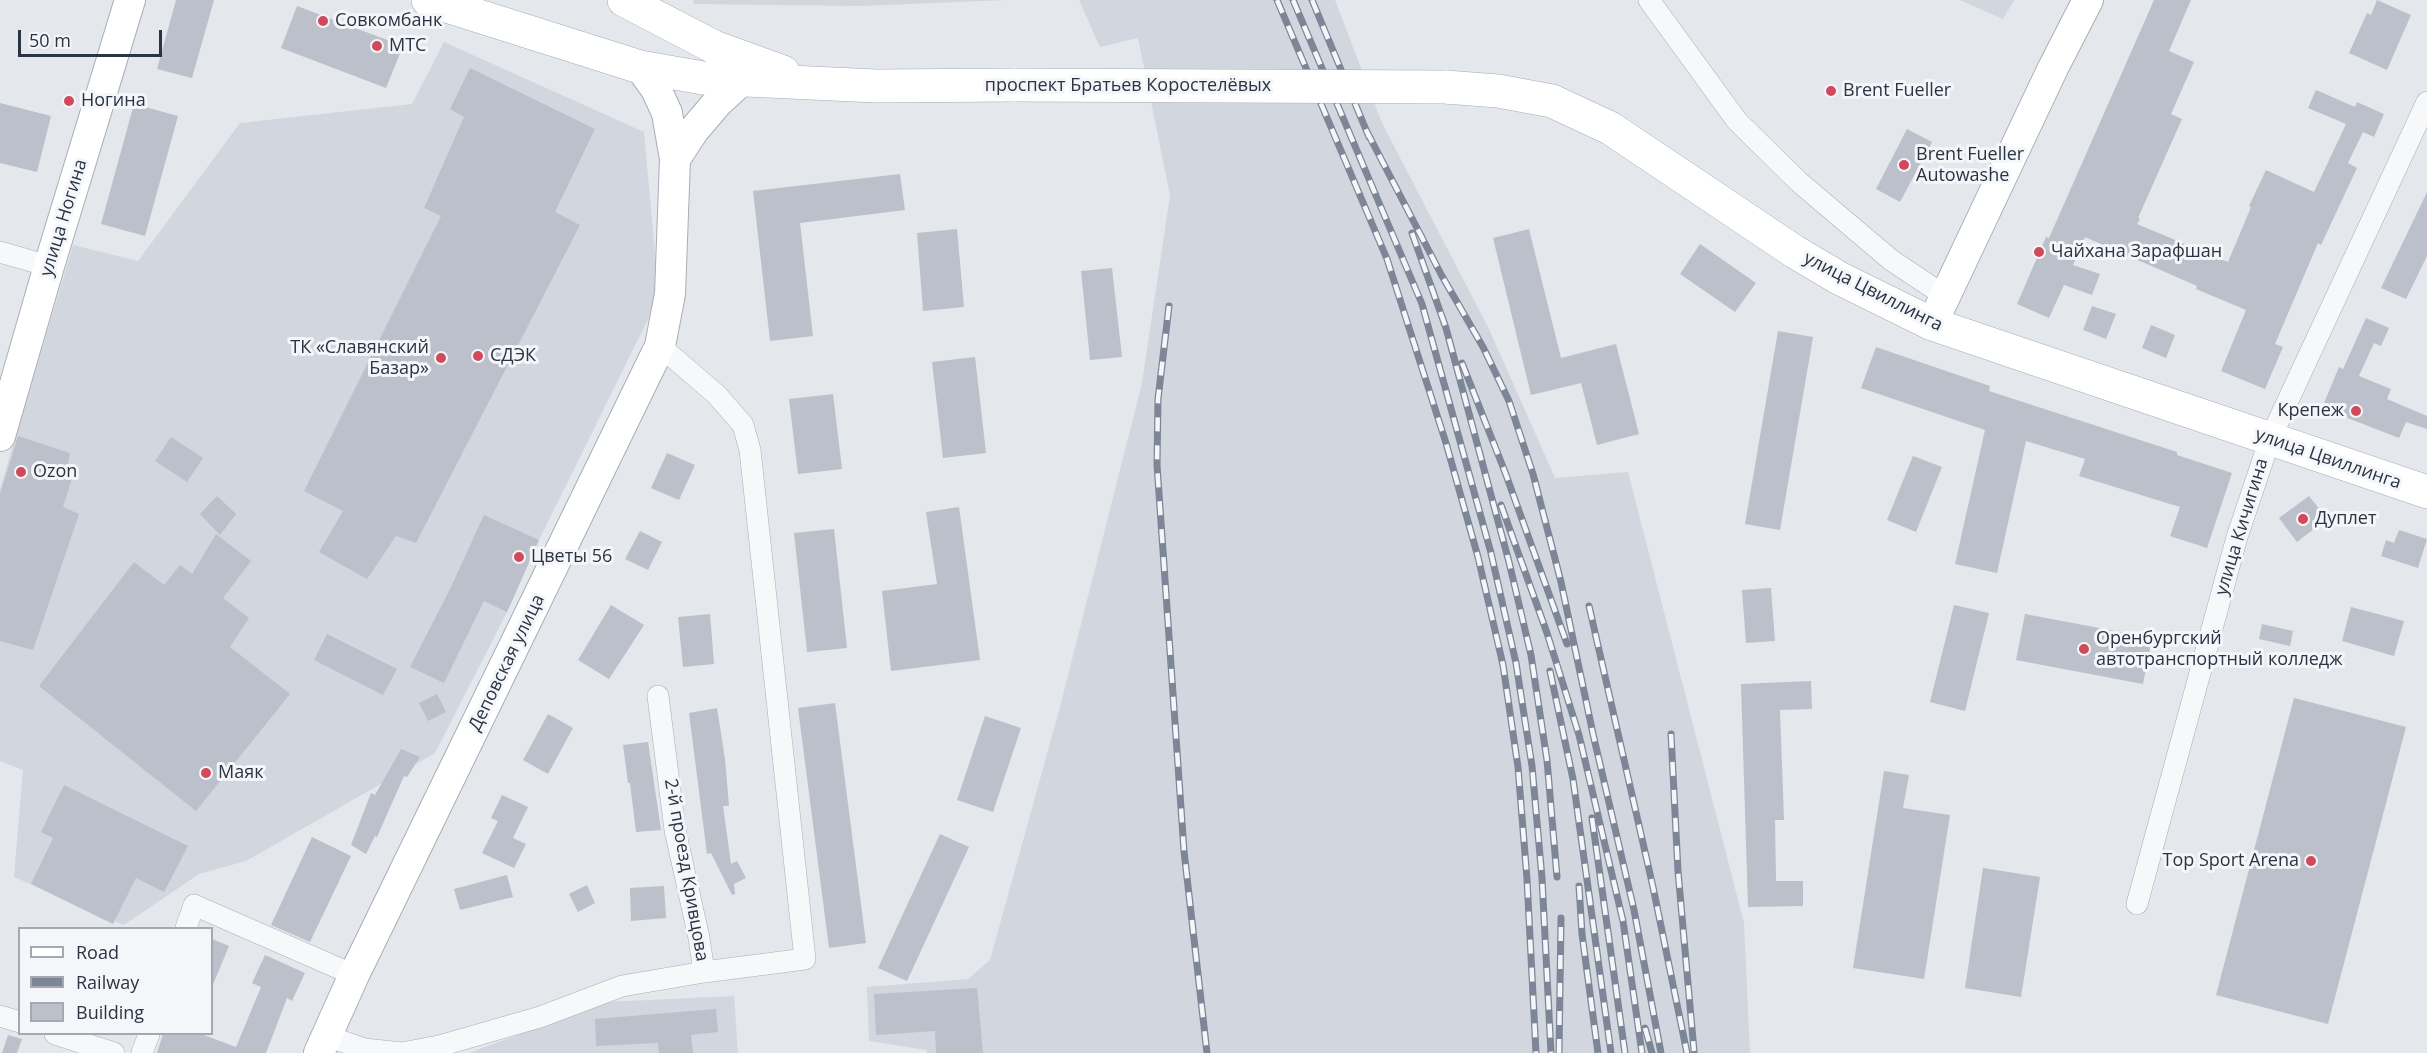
<!DOCTYPE html>
<html>
<head>
<meta charset="utf-8">
<style>
  body { margin:0 }
  #map { position:relative; width:2427px; height:1053px; overflow:hidden; background:#e4e7ec; font-family:"Open Sans",sans-serif }
  canvas { display:block }
  .legend { position:absolute; left:18px; top:927px; width:195px; height:108px; box-sizing:border-box; background:#f4f6f9; border:2px solid #a4a8b1; margin:0; padding:8px 10px; list-style:none; font-size:18px; color:#2b3445 }
  .legend li { display:flex; align-items:center; gap:12px; height:30px }
  .legend b { width:30px; border:2px solid #a4a8b1 }
  .scale { position:absolute; left:18px; top:30px; width:144px; height:27px; box-sizing:border-box; border:3px solid #2b3445; border-top:0; padding-left:8px; font-size:18px; line-height:21px; white-space:nowrap; color:#2b3445; -webkit-text-stroke:4px #f4f6f9; paint-order:stroke }
</style>
</head>
<body>
<div id="map">
<canvas width="2427" height="1053"></canvas>
<ul class="legend">
<li><b style="height:8px;background:#fff"></b>Road</li>
<li><b style="height:8px;background:#7d8696"></b>Railway</li>
<li><b style="height:16px;background:#bbc0ca"></b>Building</li>
</ul>
<div class="scale">50 m</div>
</div>
<script>
const ctx = document.querySelector('canvas').getContext('2d');
ctx.lineJoin = 'round';
function fill(path, color) { ctx.fillStyle = color; ctx.fill(path, 'evenodd'); }
const shape = rows => new Path2D(rows.map(r => 'M' + r).join(''));
function strokePath(path, color, width, dash) { ctx.strokeStyle = color; ctx.lineWidth = width; ctx.lineCap = dash ? 'butt' : 'round'; ctx.setLineDash(dash || []); ctx.stroke(path); }
function label(font, color, halo, rows, align = 'center') {
  ctx.font = font + ' "Open Sans",sans-serif'; ctx.lineWidth = 6; ctx.setLineDash([]); ctx.textBaseline = 'middle'; ctx.strokeStyle = halo; ctx.fillStyle = color; for (const [text, x, y, turn = 0] of rows) {
    ctx.save(); ctx.translate(x, y); ctx.rotate((+turn || 0) * Math.PI / 180); ctx.textAlign = isNaN(turn) ? turn : align; if (halo) ctx.strokeText(text, 0, 0); ctx.fillText(text, 0, 0); ctx.restore();
  }
}
const built = shape([
  [693,0,1006,0,861,6,694,4],
  [1079,0,1335,0,1382,123,1489,329,1555,478,1628,472,1744,923,1750,1053,927,1053,927,1050,869,1041,867,987,968,979,990,960,1060,707,1142,383,1170,195,1138,38,1100,47],
  [1960,0,2014,0,2003,19],
  [444,42,644,132,659,297,539,540,507,612,435,753,246,861,199,874,124,925,14,877,23,770,0,761,0,489,73,245,138,261,240,123,412,104],
  [734,996,738,1053,469,1053,606,1002]
]);
const building = shape([
  [176,0,214,0,192,78,157,69],
  [2154,0,2191,0,2169,51,2194,62,2171,114,2182,119,2138,218,2140,219,2137,224,2228,262,2251,207,2249,206,2266,170,2314,192,2346,124,2308,108,2316,90,2355,107,2357,102,2384,114,2374,137,2363,132,2348,163,2357,168,2321,245,2318,243,2275,344,2283,347,2265,389,2221,371,2246,310,2196,289,2197,286,2085,237,2073,265,2100,274,2092,295,2064,285,2049,318,2017,304,2046,237,2049,238],
  [2377,0,2411,15,2387,70,2349,53,2367,13,2371,15],
  [297,6,403,46,386,88,281,48],
  [470,68,595,129,555,212,580,225,416,543,396,536,367,579,319,552,343,511,304,491,441,216,424,208,464,117,450,109],
  [0,103,51,116,37,172,0,163],
  [134,104,178,116,145,236,101,224],
  [1907,129,1932,142,1900,202,1876,189],
  [900,174,905,210,800,223,813,336,770,341,753,191],
  [2427,192,2427,256,2406,299,2381,288],
  [957,229,964,307,923,311,917,233],
  [1529,229,1561,358,1616,344,1639,434,1597,445,1581,383,1531,395,1493,238],
  [1700,244,1756,283,1735,312,1680,274],
  [1112,268,1122,357,1090,360,1081,271],
  [2092,306,2116,314,2106,339,2083,330],
  [2366,318,2389,328,2381,346,2374,343,2359,376,2391,389,2387,399,2427,416,2427,429,2406,422,2399,438,2322,408,2339,367,2343,369],
  [2151,325,2175,335,2166,358,2142,348],
  [1778,331,1813,337,1780,530,1745,524],
  [1876,347,1990,386,1989,391,2177,452,2177,455,2232,473,2207,548,2170,536,2180,507,2079,476,2085,459,2026,441,1997,573,1955,564,1985,430,1861,388],
  [975,357,986,453,943,458,932,362],
  [833,394,842,469,798,474,789,399],
  [18,436,70,453,66,472,73,475,63,507,79,514,33,650,0,641,0,494],
  [171,437,203,458,187,482,155,461],
  [667,453,695,465,679,500,651,488],
  [1913,456,1942,467,1916,532,1887,520],
  [217,496,236,514,220,535,200,514],
  [2309,496,2327,519,2297,542,2279,518],
  [959,507,980,660,891,671,882,591,937,584,926,512],
  [484,515,539,540,507,612,484,601,444,683,410,667,451,587],
  [834,529,847,648,807,652,794,533],
  [2399,530,2427,539,2418,568,2381,556,2386,540,2394,543],
  [640,531,662,542,648,570,625,559],
  [216,534,251,561,223,598,249,618,230,647,290,694,196,811,39,686,134,562,164,585,180,565,192,574],
  [1771,588,1775,641,1746,643,1742,590],
  [611,605,644,625,609,679,578,660],
  [1954,605,1989,613,1965,711,1930,702],
  [2351,607,2404,621,2394,656,2342,641],
  [710,614,714,664,683,667,678,617],
  [2025,614,2152,638,2143,684,2016,660],
  [2262,624,2293,631,2290,646,2259,639],
  [327,634,397,669,383,695,314,660],
  [1811,681,1812,709,1780,710,1784,820,1775,820,1776,881,1803,881,1803,906,1748,907,1741,684],
  [437,694,446,712,428,721,419,703],
  [2294,698,2406,727,2328,1024,2216,995],
  [835,703,866,943,829,948,798,708],
  [717,708,725,759,729,806,723,806,731,864,737,861,746,878,734,884,735,894,732,895,711,853,707,854,689,713],
  [548,714,573,728,548,774,523,760],
  [985,716,1021,728,993,812,957,800],
  [648,742,661,830,636,832,630,783,628,783,623,745],
  [401,749,420,757,407,777,404,776,377,837,375,836,366,854,351,845,371,793,375,795],
  [1884,771,1909,775,1903,808,1950,815,1924,979,1853,968],
  [64,785,188,846,164,892,136,878,113,924,31,884,53,838,41,832],
  [502,795,528,807,513,838,526,844,514,868,482,853,498,821,491,818],
  [940,834,969,847,907,981,878,968],
  [312,837,351,856,310,942,271,925],
  [1983,868,2040,877,2021,997,1965,988],
  [507,875,513,897,460,910,454,889],
  [587,885,595,903,578,912,569,894],
  [664,886,666,918,631,921,630,888],
  [212,939,229,946,212,987],
  [265,955,305,973,292,1001,287,998,266,1053,157,1053,163,1034,201,1034,236,1047,261,987,252,983],
  [977,988,983,1053,936,1053,935,1031,876,1035,874,994],
  [716,1009,718,1032,691,1035,693,1053,659,1053,658,1043,596,1046,595,1019],
  [8,1035,22,1039,17,1053,2,1053]
]);
const street = shape([
  [1649,0,1737,121,1799,182,1891,260,1945,296],
  [0,252,49,266],
  [658,696,675,830,699,938,704,972],
  [2137,904,2237,537,2270,439,2427,102],
  [186,928,194,905,354,975],
  [0,1016,20,1022],
  [55,1034,114,1053],
  [327,1036,364,1049,402,1053,439,1046,540,1017,622,986,704,972,805,959,750,450,743,425,717,395,660,346],
  [142,1053,149,1034]
]);
const secondary = shape([
  [675,159,694,130,717,103,742,80],
  [1932,324,2053,68,2088,0],
  [0,436,49,266,130,0],
  [319,1053,354,975,660,346,670,294,675,159,667,113,656,89,640,67]
]);
const primary = shape([
  [428,0,640,67,703,78,876,86,1015,85],
  [624,0,714,47,783,72],
  [1445,87,1498,91,1552,101,1610,128,1795,252,1839,278,1932,324,2427,492]
]);
const rail = shape([
  [1277,0,1387,259,1446,443,1478,557,1503,665,1518,767,1527,879,1536,1053],
  [1293,0,1422,304,1491,553,1516,663,1532,766,1542,878,1551,1053],
  [1312,0,1369,137],
  [1366,130,1442,276,1483,347,1509,401,1533,474,1561,582,1593,734,1634,910,1661,1053],
  [1412,233,1446,328,1509,562,1531,655,1547,760,1557,877],
  [1169,306,1158,399,1157,465,1184,851,1207,1053],
  [1462,363,1505,472,1567,644],
  [1501,505,1547,633,1579,735,1623,921,1642,1053],
  [1589,606,1653,887,1687,1053],
  [1550,671,1573,779,1611,1053],
  [1671,734,1678,871,1694,1051],
  [1592,818,1625,1053],
  [1579,886,1582,934,1598,1053],
  [1645,1028,1652,1053],
  [1559,1053,1561,918]
]);
const primaryBridge = shape([
  [1015,85,1445,87]
]);
const markers = [
  [323,21,6,"#d1495b"],
  [377,46,6,"#d1495b"],
  [1831,91,6,"#d1495b"],
  [69,101,6,"#d1495b"],
  [1904,165,6,"#d1495b"],
  [2039,252,6,"#d1495b"],
  [478,356,6,"#d1495b"],
  [441,358,6,"#d1495b"],
  [2356,411,6,"#d1495b"],
  [21,472,6,"#d1495b"],
  [2303,519,6,"#d1495b"],
  [519,557,6,"#d1495b"],
  [2084,649,6,"#d1495b"],
  [206,773,6,"#d1495b"],
  [2311,861,6,"#d1495b"]
];
const poiNames = [
  ["Совкомбанк",335,21],
  ["МТС",389,46],
  ["Brent Fueller",1843,91],
  ["Ногина",81,101],
  ["Brent Fueller",1916,155],
  ["Autowashe",1916,176],
  ["Чайхана Зарафшан",2051,252],
  ["ТК «Славянский",429,348,"right"],
  ["Базар»",429,369,"right"],
  ["СДЭК",490,356],
  ["Крепеж",2344,411,"right"],
  ["Ozon",33,472],
  ["Дуплет",2315,519],
  ["Цветы 56",531,557],
  ["Оренбургский",2096,639],
  ["автотранспортный колледж",2096,660],
  ["Маяк",218,773],
  ["Top Sport Arena",2299,861,"right"]
];
const streetNames = [
  ["проспект Братьев Коростелёвых",1128,86],
  ["улица Ногина",64,218,-73],
  ["улица Цвиллинга",1873,292,27],
  ["улица Цвиллинга",2328,459,19],
  ["улица Кичигина",2242,527,-73],
  ["Деповская улица",507,663,-64],
  ["2-й проезд Кривцова",686,870,80]
];
fill(built, '#d2d6de');
fill(building, '#bbc0ca');
strokePath(street, '#a9aeb7', 22);
strokePath(secondary, '#a9aeb7', 32);
strokePath(primary, '#a3abb8', 34);
strokePath(street, '#f7f8fa', 21);
strokePath(secondary, '#fff', 30);
strokePath(primary, '#fff', 33);
strokePath(rail, '#7d8696', 7);
strokePath(rail, '#f4f6f9', 4.5, [14]);
strokePath(primaryBridge, '#a3abb8', 34, []);
strokePath(primaryBridge, '#fff', 33);
for (const [x, y, r, color] of markers) { const dot = new Path2D(); dot.arc(x, y, r, 0, 2 * Math.PI); ctx.fillStyle = color; ctx.fill(dot); strokePath(dot, '#f4f6f9', 2); }
label('18px', '#2b3445', '#f4f6f9', poiNames, 'left');
label('18px', '#2b3445', '#f4f6f9', streetNames);
</script>
</body>
</html>
